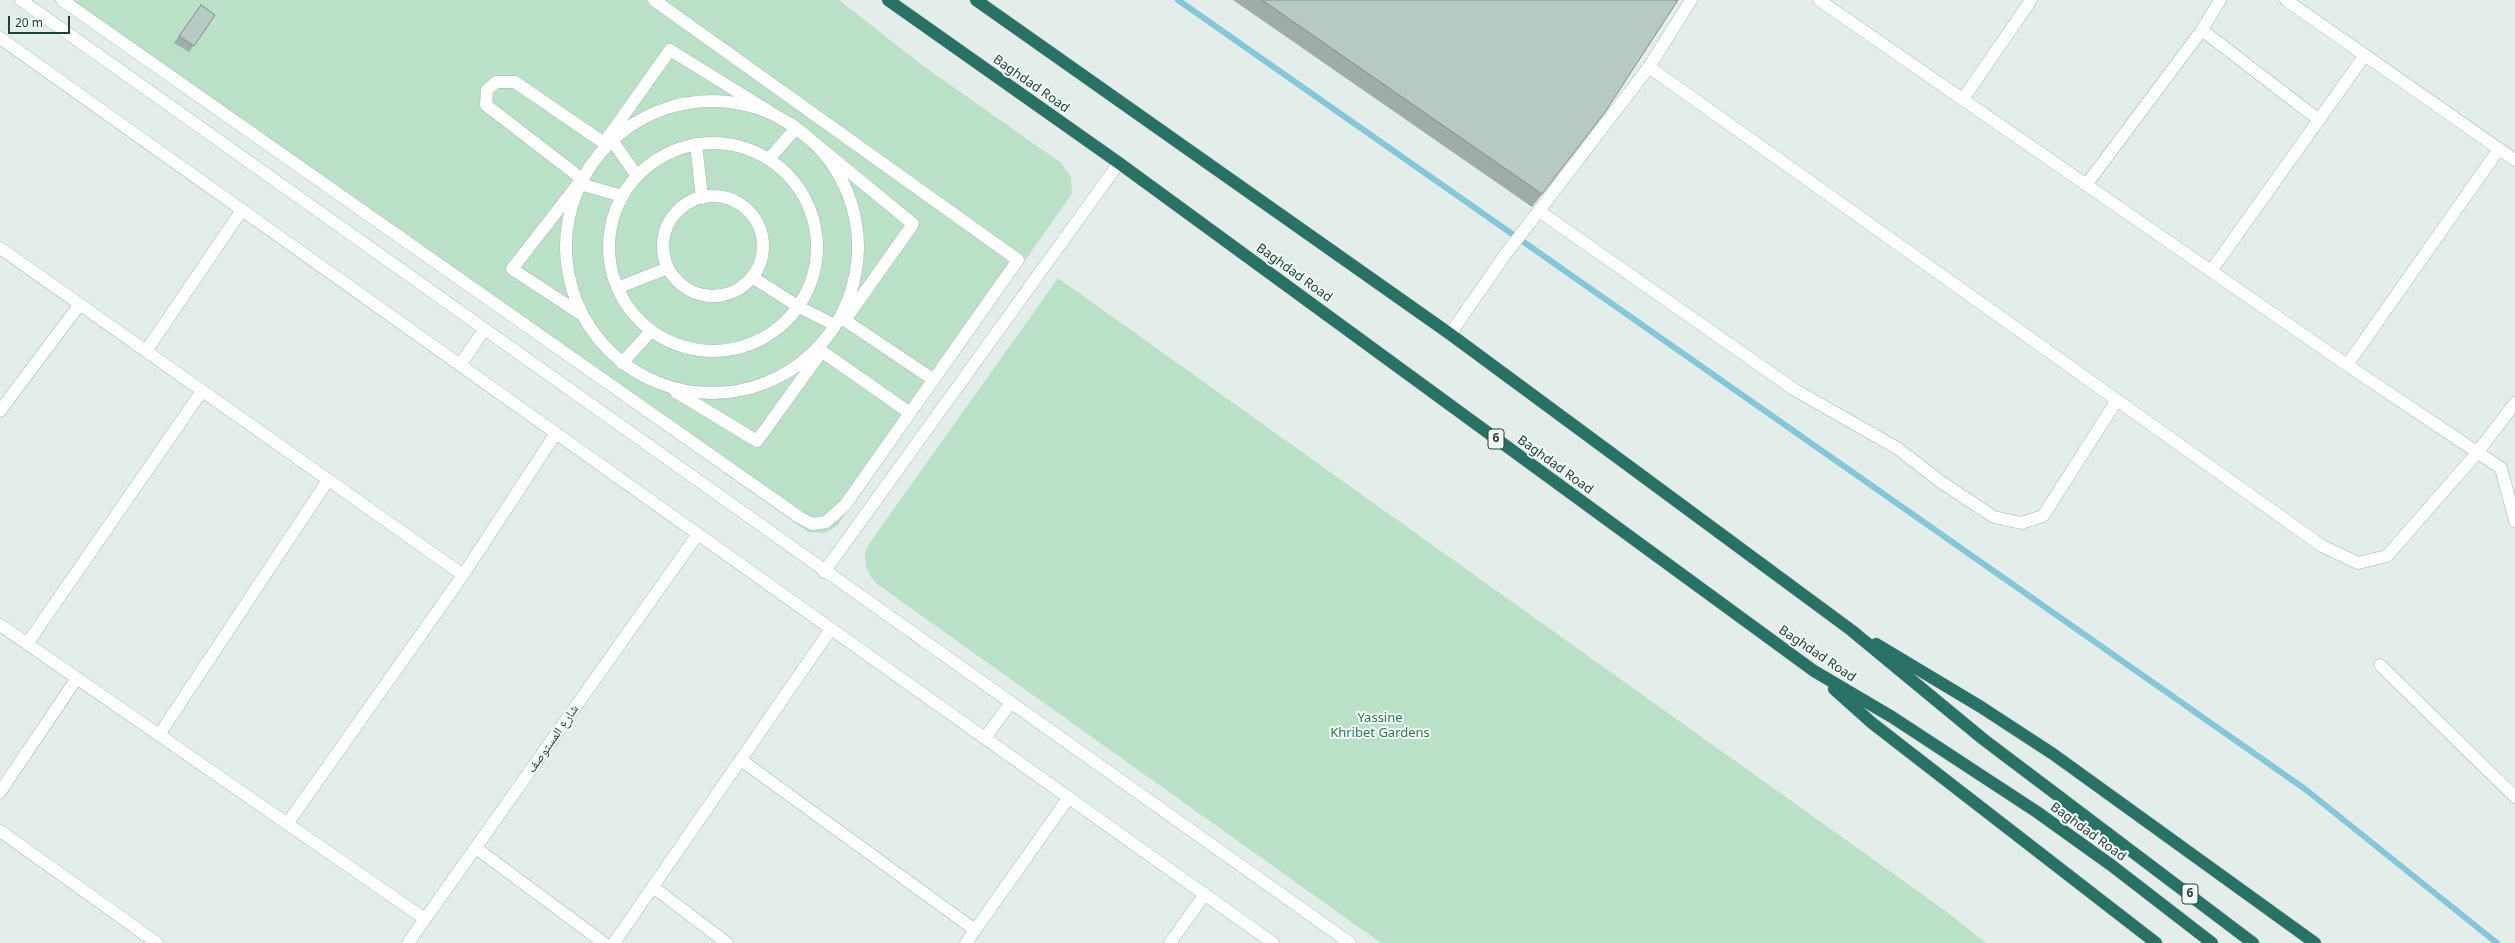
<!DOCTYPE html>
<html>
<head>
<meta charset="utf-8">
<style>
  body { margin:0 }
  #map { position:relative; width:2515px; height:943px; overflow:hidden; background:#e3eeea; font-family:"Noto Sans",sans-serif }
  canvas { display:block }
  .scale { position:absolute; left:8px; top:16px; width:62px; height:18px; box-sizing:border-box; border:2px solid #20413b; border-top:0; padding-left:5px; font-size:12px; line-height:14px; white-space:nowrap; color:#20413b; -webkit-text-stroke:3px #f4faf7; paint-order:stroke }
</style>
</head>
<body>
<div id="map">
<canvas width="2515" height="943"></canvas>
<div class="scale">20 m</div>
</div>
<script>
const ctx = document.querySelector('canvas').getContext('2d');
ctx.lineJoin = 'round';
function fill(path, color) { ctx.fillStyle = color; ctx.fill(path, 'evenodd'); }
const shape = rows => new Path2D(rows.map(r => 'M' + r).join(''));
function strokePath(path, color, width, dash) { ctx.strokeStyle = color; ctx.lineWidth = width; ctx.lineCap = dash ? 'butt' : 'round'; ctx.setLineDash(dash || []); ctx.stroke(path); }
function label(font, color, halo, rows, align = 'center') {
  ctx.font = font + ' "Noto Sans","Noto Naskh Arabic",sans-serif'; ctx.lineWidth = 4; ctx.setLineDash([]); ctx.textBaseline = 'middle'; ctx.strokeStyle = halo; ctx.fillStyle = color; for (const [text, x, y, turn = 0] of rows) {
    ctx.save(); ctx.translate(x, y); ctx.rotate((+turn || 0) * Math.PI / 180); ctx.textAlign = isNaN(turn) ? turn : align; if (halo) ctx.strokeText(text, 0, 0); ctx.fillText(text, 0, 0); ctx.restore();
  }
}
const green = shape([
  [54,0,839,0,922,65,1061,163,1071,177,1072,194,837,526,825,533,808,532],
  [1058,278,1947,912,1986,943,1381,943,877,584,871,577,866,567,865,553,869,544]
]);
const stream = shape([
  [1178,0,2305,789,2497,943]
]);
const street = shape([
  [62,0,799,517,812,524,826,522,845,505,1018,260,654,0],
  [1819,0,2347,365,2501,468,2515,521],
  [2286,0,2515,160],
  [2202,30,2319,120],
  [1649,67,2322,546,2358,563,2387,556,2477,453,2515,403],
  [1963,99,2031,0],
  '566 247a146 146 0 1 1 292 0a146 146 0 1 1-292 0Z',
  [609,136,637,176],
  '609 247a104 104 0 1 1 208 0a104 104 0 1 1-208 0Z',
  [696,144,702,198],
  [769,159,796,128],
  [580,184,622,196],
  [2086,185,2202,30,2220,0],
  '663 246a50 50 0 1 1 100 0a50 50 0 1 1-100 0Z',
  [1539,211,1795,390,1897,448,1941,482,1994,517,2021,523,2043,516,2117,400],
  [0,248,463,575],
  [2211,271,2365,55],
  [752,277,799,307,835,325],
  [617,288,668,268],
  [581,314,512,269,582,179,486,105,487,90,496,82,515,82,604,143,670,50,796,128,913,224,845,320],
  [840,317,934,380],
  [1450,334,1505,255,1649,67,1691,0],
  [817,348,910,413],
  [146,351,242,210],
  [622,363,651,331],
  [2347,365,2499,149],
  [676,392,757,441,822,351],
  [0,411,80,304],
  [0,625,425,919],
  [27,644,202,391],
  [2380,665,2515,797],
  [159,735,328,480],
  [741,760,975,930],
  [0,792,77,678],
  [287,824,463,575,556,433],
  [0,831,157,943],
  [476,848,604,943],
  [653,887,727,943],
  [614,943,831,629],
  [966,943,1069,797],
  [1170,943,1205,894]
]);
const secondary = shape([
  [21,0,1350,943],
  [0,38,1273,943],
  [460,365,484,330],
  [824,572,1119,163],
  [985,738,1010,704],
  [408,943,698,534]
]);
const highway = shape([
  [888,0,1119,163,1814,671,1892,717,2037,812,2111,865,2212,943],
  [976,0,1450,334,1851,630,1983,739,2253,943],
  [1876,644,1981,707,2053,754,2315,943],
  [1834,689,1872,723,2156,943]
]);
const wall = shape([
  [1233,0,1678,0,1595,125,1532,207],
  [201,5,215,15,189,52,174,43]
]);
const building = shape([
  [1262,0,1678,0,1605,112,1542,194,1262,0],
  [201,5,215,15,194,46,179,36,201,5]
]);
const shields = [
  [1496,439,16],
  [2190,894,16]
];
const shieldNames = [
  ["6",1496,439],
  ["6",2190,894]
];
const streetNames = [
  ["Baghdad Road",1031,84,35],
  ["Baghdad Road",1294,273,36],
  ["Baghdad Road",1555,465,36],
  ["Baghdad Road",1817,654,34],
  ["شارع المستوصف",553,739,-55],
  ["Baghdad Road",2088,832,36]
];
const parkNames = [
  ["Yassine",1380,718],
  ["Khribet Gardens",1380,733]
];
fill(green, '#bae1c7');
strokePath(stream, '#85c6d8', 6);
strokePath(street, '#a5b7b2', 13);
strokePath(secondary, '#a0bbb3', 13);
strokePath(highway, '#c1cac8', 13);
strokePath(street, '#fff', 12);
strokePath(secondary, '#fff', 12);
strokePath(highway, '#297167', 12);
fill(wall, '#9eada8');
fill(building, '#b8c9c3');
strokePath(building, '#818d88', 1);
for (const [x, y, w] of shields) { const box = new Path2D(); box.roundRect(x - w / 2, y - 10, w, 20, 3); ctx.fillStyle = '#f4faf7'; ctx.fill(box); strokePath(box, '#20413b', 1); }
label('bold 12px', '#20413b', null, shieldNames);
label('13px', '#20413b', '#f4faf7', streetNames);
label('13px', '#267d4d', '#f4faf7', parkNames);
</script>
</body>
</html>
